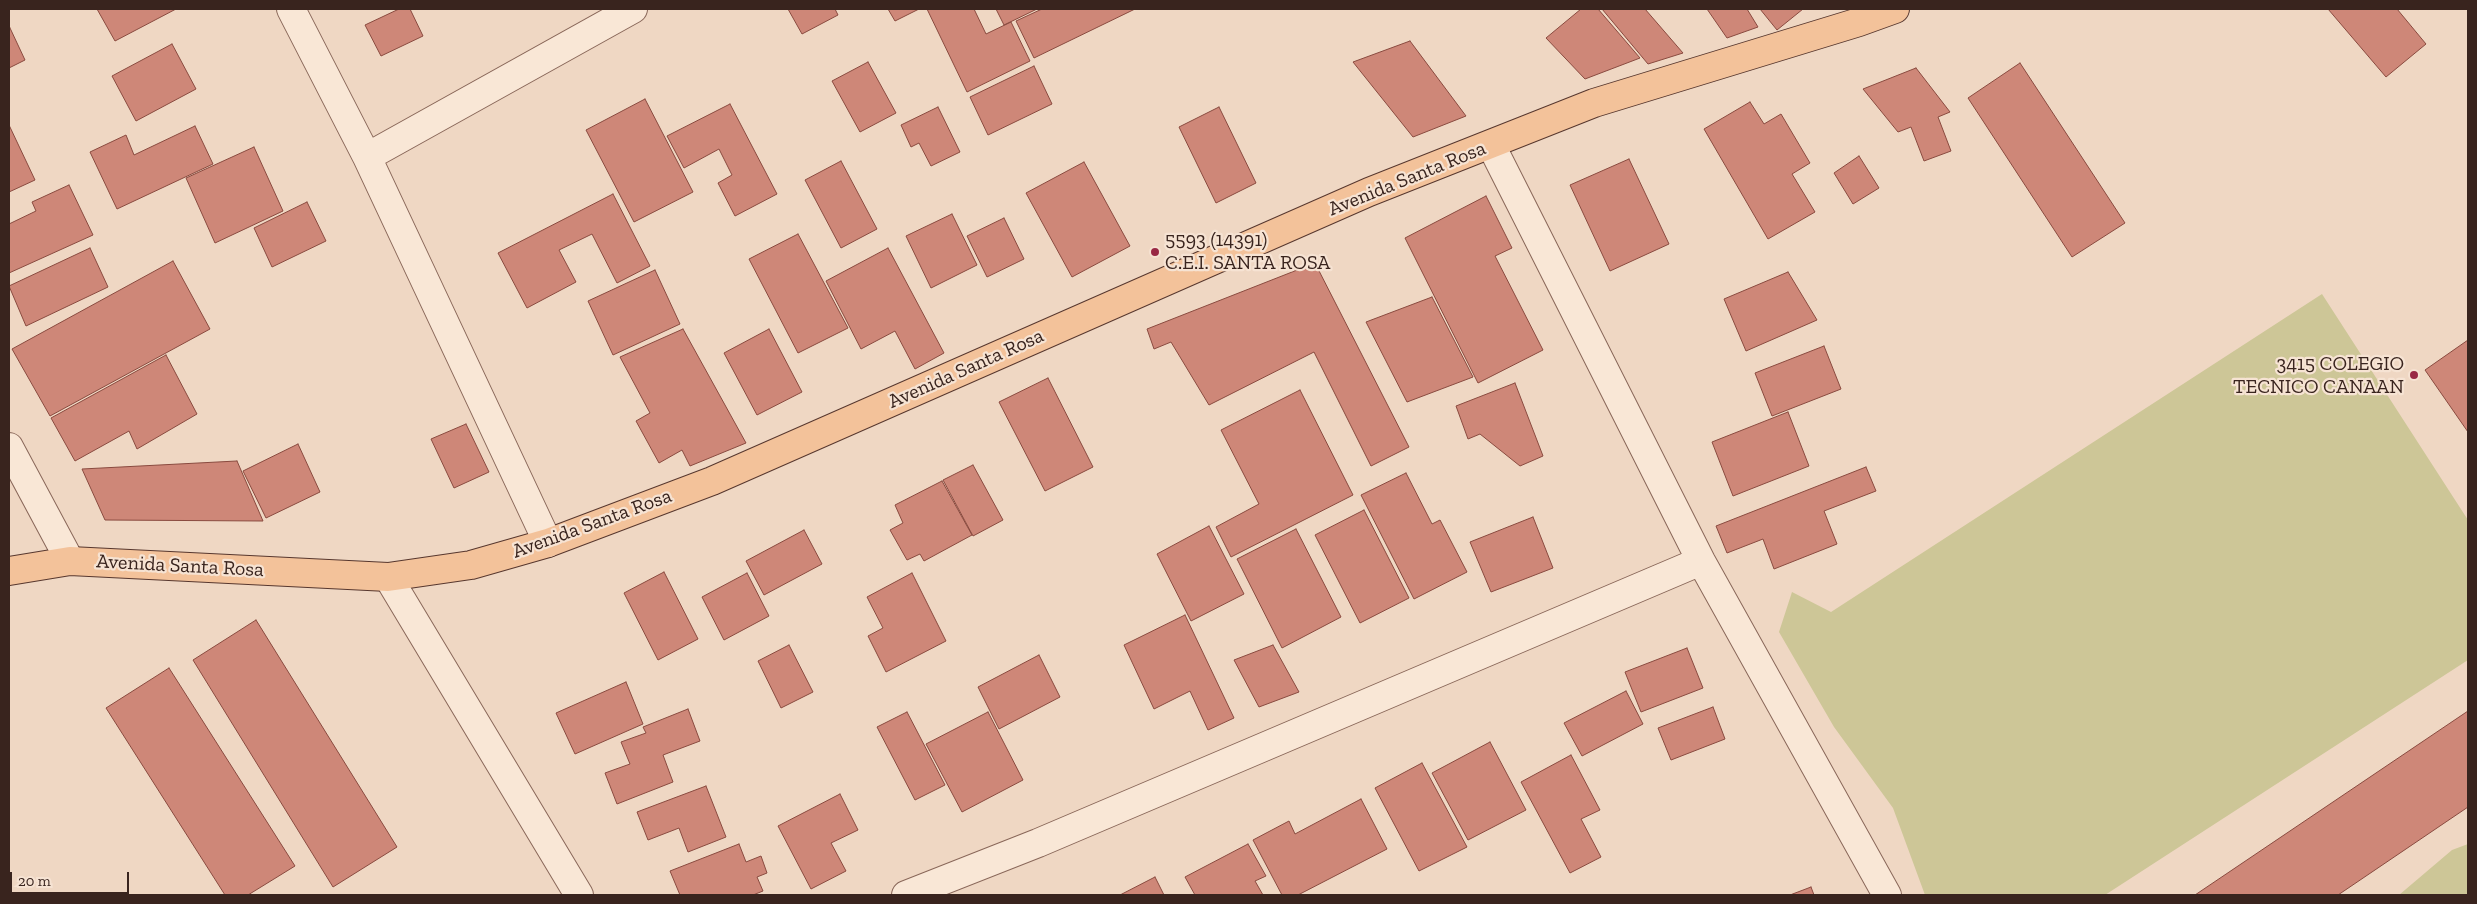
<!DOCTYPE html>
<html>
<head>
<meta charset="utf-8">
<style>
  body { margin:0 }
  #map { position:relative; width:2477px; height:904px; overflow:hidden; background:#efd7c3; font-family:"Zilla Slab",serif }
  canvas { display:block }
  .frame { position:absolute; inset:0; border:10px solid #39241e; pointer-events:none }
  .scale { position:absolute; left:10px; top:872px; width:119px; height:22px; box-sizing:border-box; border:2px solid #39241e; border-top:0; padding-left:6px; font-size:15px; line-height:18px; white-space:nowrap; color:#39241e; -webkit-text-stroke:4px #f6e3d3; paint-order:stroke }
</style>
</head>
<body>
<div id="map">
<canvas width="2477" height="904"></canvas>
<div class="frame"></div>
<div class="scale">20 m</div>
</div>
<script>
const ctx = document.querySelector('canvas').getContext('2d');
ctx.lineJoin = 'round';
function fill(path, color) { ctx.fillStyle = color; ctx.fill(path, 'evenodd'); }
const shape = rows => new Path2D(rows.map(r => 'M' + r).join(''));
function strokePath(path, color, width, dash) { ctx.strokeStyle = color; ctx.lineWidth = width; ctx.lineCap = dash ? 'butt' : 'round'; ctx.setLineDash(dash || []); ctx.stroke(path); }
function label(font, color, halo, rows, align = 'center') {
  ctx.font = font + ' "Zilla Slab",serif'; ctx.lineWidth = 4.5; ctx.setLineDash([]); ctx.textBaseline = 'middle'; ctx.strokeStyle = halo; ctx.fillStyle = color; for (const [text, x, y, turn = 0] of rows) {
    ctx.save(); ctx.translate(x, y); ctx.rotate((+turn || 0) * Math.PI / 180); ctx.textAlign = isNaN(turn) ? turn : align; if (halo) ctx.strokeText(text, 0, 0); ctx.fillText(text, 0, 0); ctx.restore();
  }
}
const green = shape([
  [2322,294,2468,520,2468,660,2105,895,1925,895,1893,808,1834,727,1779,632,1792,592,1831,612],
  [2468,844,2468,895,2399,895,2452,850]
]);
const building = shape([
  [97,9,176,9,115,41,97,9],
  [399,9,410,9,423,36,381,56,365,25,399,9],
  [788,9,835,9,838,15,802,34,788,9],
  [888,9,919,9,895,21,888,9],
  [927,9,974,9,986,34,1011,22,1030,61,967,92,927,9],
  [996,9,1037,9,1004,25,996,9],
  [1042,9,1135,9,1034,58,1016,21,1042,9],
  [1581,9,1598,9,1640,58,1585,79,1546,38,1581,9],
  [1602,9,1645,9,1683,53,1648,64,1602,9],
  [1707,9,1747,9,1758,27,1727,38,1707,9],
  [1760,9,1803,9,1777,30,1760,9],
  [2328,9,2397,9,2426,44,2386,77,2328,9],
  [10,28,25,60,9,68,9,29,10,28],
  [1410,41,1466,116,1413,137,1353,62,1410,41],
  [172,44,196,89,136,121,112,76,172,44],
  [868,62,896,113,860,132,832,81,868,62],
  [2020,63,2125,223,2072,257,1968,98,2020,63],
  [1034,66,1052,104,988,135,970,97,1034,66],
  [1916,68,1950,112,1938,117,1951,151,1924,161,1911,127,1898,132,1863,89,1916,68],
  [645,99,693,192,634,222,586,130,645,99],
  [1750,102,1764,124,1781,114,1810,163,1792,174,1815,212,1768,239,1704,129,1750,102],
  [730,104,777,194,735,216,718,183,732,175,719,149,684,168,667,136,730,104],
  [938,107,960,152,931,166,919,143,911,147,901,125,938,107],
  [1219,107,1256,183,1216,203,1179,127,1219,107],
  [9,125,35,180,9,192,9,125],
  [195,126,213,164,117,209,90,152,126,135,134,155,195,126],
  [254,147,283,211,215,243,186,178,254,147],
  [1859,156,1879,188,1853,204,1834,173,1859,156],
  [1629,159,1669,244,1610,271,1570,185,1629,159],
  [841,161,877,229,841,248,805,180,841,161],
  [1084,162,1130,246,1072,277,1026,193,1084,162],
  [69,185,93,235,9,273,9,224,36,211,32,202,69,185],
  [613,194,650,266,617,283,592,234,559,250,576,282,527,308,498,253,613,194],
  [1486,196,1512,248,1495,256,1543,350,1478,383,1405,238,1486,196],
  [307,202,326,241,272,267,254,228,307,202],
  [952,214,977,265,931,288,906,236,952,214],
  [1004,218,1024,259,987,277,967,236,1004,218],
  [798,234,848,328,798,353,749,259,798,234],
  [90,248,108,287,26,326,9,286,90,248],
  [888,248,944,353,915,369,895,331,861,349,826,281,888,248],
  [173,261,210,329,50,416,12,349,173,261],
  [1315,263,1409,447,1371,466,1314,352,1209,405,1171,342,1154,349,1147,329,1315,263],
  [655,270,680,324,613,355,588,301,655,270],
  [1788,272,1817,320,1746,351,1724,299,1788,272],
  [1432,297,1473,377,1407,402,1366,322,1432,297],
  [683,329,746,443,690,466,682,450,659,463,636,421,650,413,620,357,683,329],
  [769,329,802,392,757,415,724,353,769,329],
  [2468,340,2468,432,2425,370,2468,340],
  [1824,346,1841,389,1772,416,1755,373,1824,346],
  [166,355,197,414,137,449,129,431,75,461,51,418,166,355],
  [1048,378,1093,467,1045,491,999,402,1048,378],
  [1515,383,1543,456,1520,466,1480,434,1468,439,1456,406,1515,383],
  [1300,390,1353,495,1231,557,1216,527,1259,504,1221,430,1300,390],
  [1788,412,1809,466,1733,496,1712,442,1788,412],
  [466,424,489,472,454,488,431,439,466,424],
  [298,444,320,492,266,518,243,471,298,444],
  [237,461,263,521,105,520,82,469,237,461],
  [973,465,1003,520,973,536,943,480,973,465],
  [1866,467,1876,491,1824,511,1837,544,1774,569,1763,539,1727,553,1716,526,1866,467],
  [1406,473,1432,524,1440,520,1467,572,1414,599,1361,495,1406,473],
  [942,481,972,535,924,561,920,554,907,560,890,530,903,523,895,505,942,481],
  [1364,510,1409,598,1360,623,1315,535,1364,510],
  [1533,517,1553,568,1491,592,1470,542,1533,517],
  [1209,526,1244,594,1191,621,1157,554,1209,526],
  [1296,529,1341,617,1282,648,1237,559,1296,529],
  [804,530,822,564,764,595,746,561,804,530],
  [664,572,698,639,658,660,624,593,664,572],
  [747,573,769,616,724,640,702,597,747,573],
  [912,573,946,641,886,672,868,636,883,628,867,597,912,573],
  [1185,615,1234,718,1208,730,1190,691,1154,709,1124,645,1185,615],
  [256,620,397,847,333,887,193,660,256,620],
  [789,645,813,692,781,708,758,661,789,645],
  [1273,645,1299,692,1259,707,1234,660,1273,645],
  [1687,648,1703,688,1641,712,1625,672,1687,648],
  [1039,655,1060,697,999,729,978,687,1039,655],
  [169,668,295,866,248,895,225,895,106,708,169,668],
  [626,682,643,724,575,754,556,713,626,682],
  [1626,691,1643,724,1582,756,1564,723,1626,691],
  [1713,707,1725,739,1671,760,1658,728,1713,707],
  [688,709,700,741,663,755,673,782,617,804,605,773,630,764,621,742,646,733,643,727,688,709],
  [2468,711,2468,807,2338,895,2195,895,2468,711],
  [907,712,945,785,915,800,877,727,907,712],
  [988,712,1023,780,962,812,926,744,988,712],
  [1490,742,1526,810,1468,840,1432,773,1490,742],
  [1571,755,1600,810,1581,819,1601,857,1570,873,1521,782,1571,755],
  [1422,763,1467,847,1419,871,1375,788,1422,763],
  [706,786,726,837,688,852,679,828,648,840,637,812,706,786],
  [840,794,858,830,831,843,846,871,811,889,778,826,840,794],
  [1361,799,1387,849,1298,895,1282,895,1253,840,1289,821,1295,834,1361,799],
  [739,844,746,862,761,856,767,873,757,877,763,891,753,895,680,895,670,871,739,844],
  [1248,844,1266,876,1255,881,1263,895,1195,895,1185,877,1248,844],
  [1155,877,1164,895,1120,895,1155,877],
  [1811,887,1814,895,1790,895,1811,887]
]);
const minor = shape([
  [291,9,367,157,548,543],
  [1491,145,1701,561,1887,895],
  [367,157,633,9],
  [9,447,70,561],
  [388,577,579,895],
  [906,895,1038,843,1701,561]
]);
const major = shape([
  [9,571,70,561,388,577,471,565,548,543,712,481,1369,192,1594,103,1859,22,1895,9]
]);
const markers = [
  [1155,252,5,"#992844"],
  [2414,375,5,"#992844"]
];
const streetNames = [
  ["Avenida Santa Rosa",1407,179,-22],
  ["Avenida Santa Rosa",966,369,-24],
  ["Avenida Santa Rosa",592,524,-20],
  ["Avenida Santa Rosa",180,566,3]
];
const poiNames = [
  ["5593 (14391)",1165,240],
  ["C.E.I. SANTA ROSA",1165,263],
  ["3415 COLEGIO",2404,364,"right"],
  ["TECNICO CANAAN",2404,387,"right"]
];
fill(green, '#cdc697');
fill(building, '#ce8778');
strokePath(building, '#894a3f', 1);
strokePath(minor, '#896759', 30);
strokePath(major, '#57372e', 30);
strokePath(minor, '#f9e7d6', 28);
strokePath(major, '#f3c29a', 28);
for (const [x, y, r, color] of markers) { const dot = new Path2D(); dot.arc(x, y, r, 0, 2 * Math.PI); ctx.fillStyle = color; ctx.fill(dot); strokePath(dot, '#f6e3d3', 2); }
label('20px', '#39241e', '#f6e3d3', streetNames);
label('20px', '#39241e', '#f6e3d3', poiNames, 'left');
</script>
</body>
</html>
